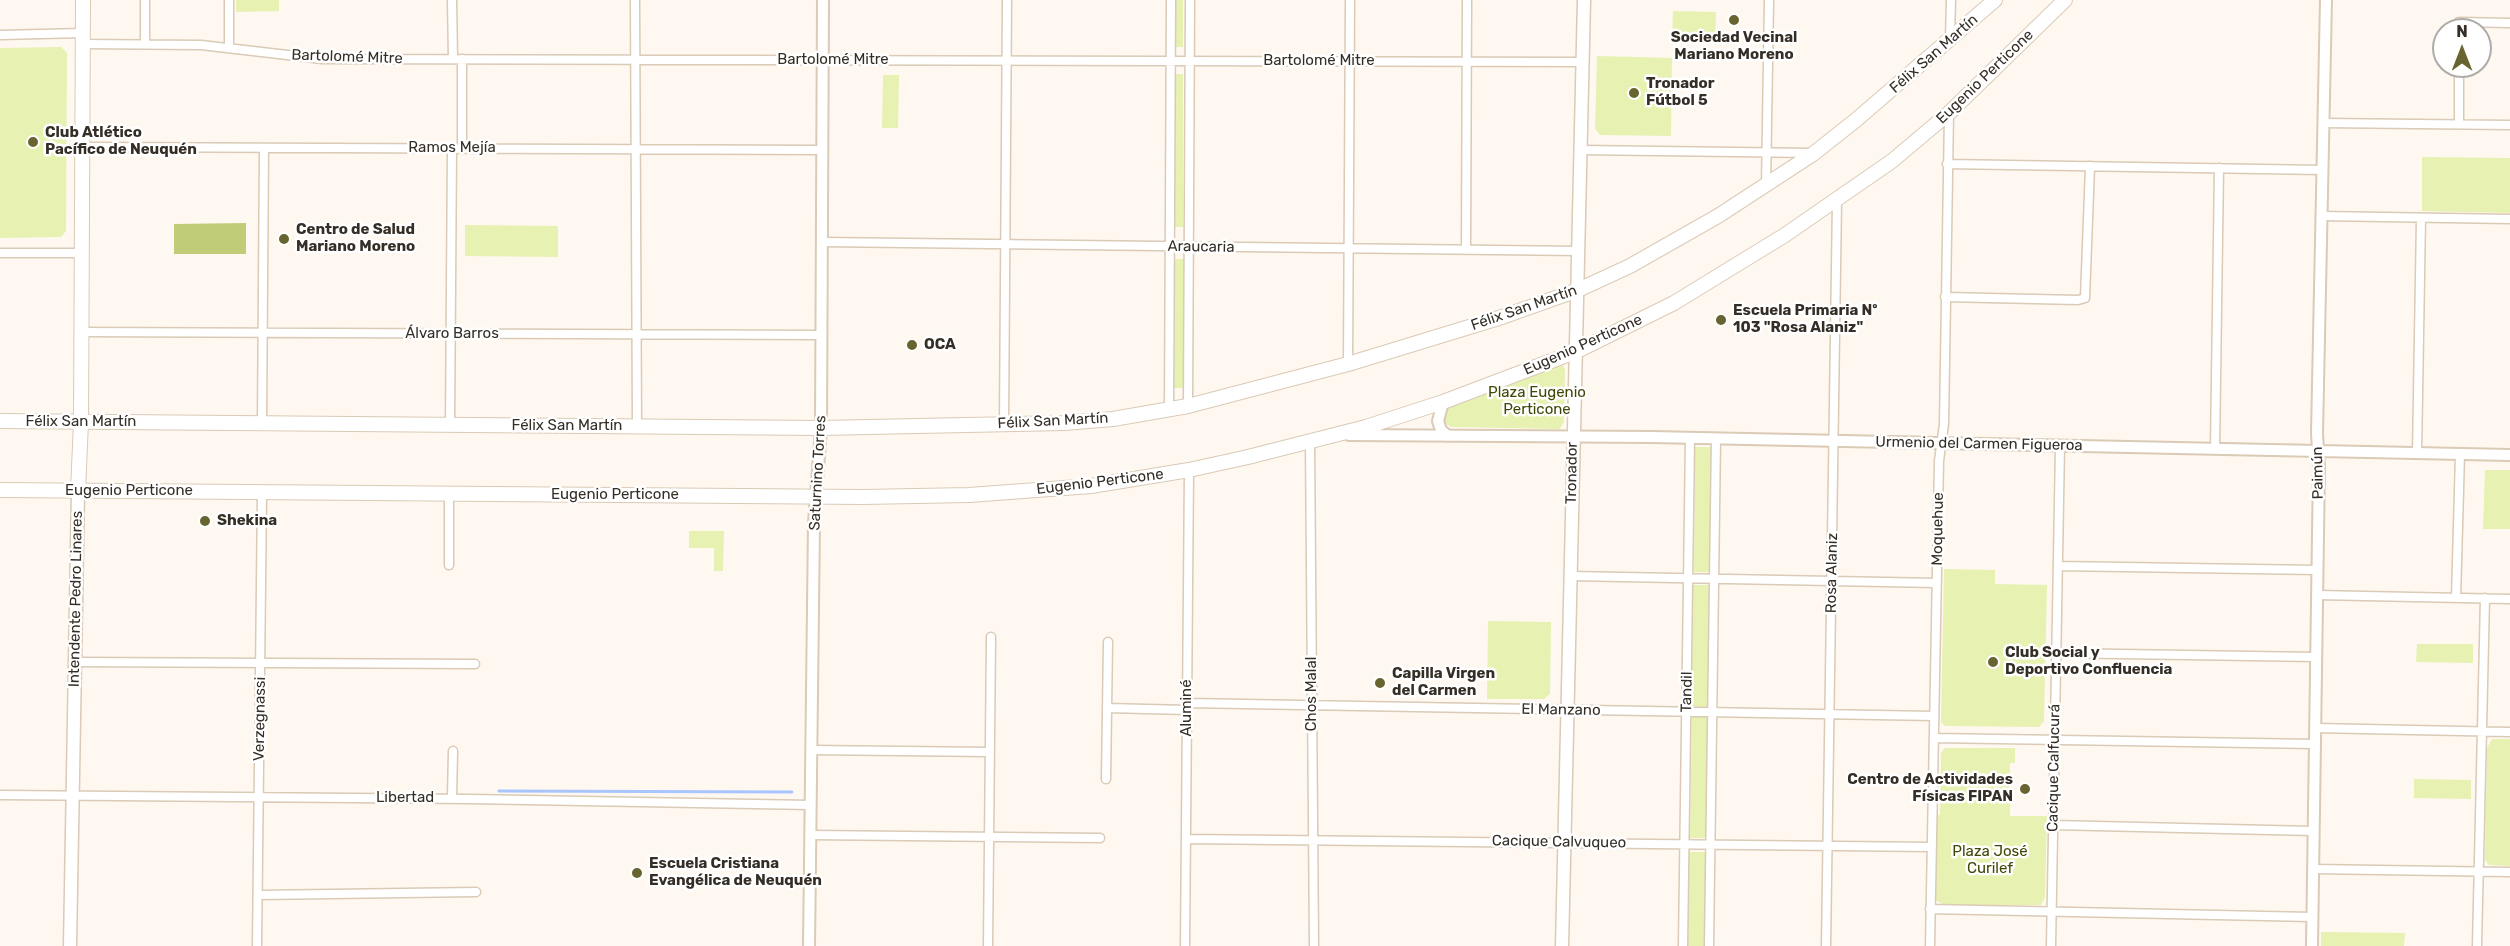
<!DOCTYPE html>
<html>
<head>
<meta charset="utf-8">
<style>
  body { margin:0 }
  #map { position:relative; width:2510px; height:946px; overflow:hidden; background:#fff8f0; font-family:Rubik,sans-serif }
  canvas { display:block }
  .north { position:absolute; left:2432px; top:18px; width:60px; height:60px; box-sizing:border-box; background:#fff; border:2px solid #aeaba8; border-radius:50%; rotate:0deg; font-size:16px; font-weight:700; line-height:24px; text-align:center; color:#342e26 }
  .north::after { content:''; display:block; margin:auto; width:21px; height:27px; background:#686430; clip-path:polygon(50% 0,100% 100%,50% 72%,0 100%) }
</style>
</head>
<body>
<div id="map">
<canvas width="2510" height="946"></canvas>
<div class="north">N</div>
</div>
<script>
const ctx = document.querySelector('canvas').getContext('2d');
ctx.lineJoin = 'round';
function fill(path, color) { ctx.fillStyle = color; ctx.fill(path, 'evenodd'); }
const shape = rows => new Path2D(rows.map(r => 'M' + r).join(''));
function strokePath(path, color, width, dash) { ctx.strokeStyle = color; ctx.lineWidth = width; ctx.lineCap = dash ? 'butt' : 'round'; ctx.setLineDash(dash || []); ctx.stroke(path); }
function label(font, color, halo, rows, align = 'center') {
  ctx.font = font + ' Rubik,sans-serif'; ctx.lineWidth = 5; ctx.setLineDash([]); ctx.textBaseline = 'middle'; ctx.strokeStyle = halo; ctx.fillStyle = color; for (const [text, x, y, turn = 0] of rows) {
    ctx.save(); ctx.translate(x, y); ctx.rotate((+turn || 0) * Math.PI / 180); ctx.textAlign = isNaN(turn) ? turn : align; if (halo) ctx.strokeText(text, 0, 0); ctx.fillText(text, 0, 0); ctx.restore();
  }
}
const green = shape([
  [236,0,279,0,279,11,236,12],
  [1175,0,1183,0,1183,47,1175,47],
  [1673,11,1716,12,1715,43,1672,42],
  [61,47,67,53,66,231,61,237,0,238,0,48],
  [1597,56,1672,58,1671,136,1600,135,1595,129],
  [1174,74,1183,74,1183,227,1174,227],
  [883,75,899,75,898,128,882,128],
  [2422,157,2510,158,2510,213,2422,211],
  [465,225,558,226,558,257,465,256],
  [1175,259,1185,259,1183,388,1174,388],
  [1559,364,1563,365,1565,369,1564,422,1560,429,1451,427,1444,423,1446,408],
  [1695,447,1712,447,1710,572,1694,572],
  [2485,470,2510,470,2510,529,2483,529],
  [689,531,724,531,723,571,714,571,714,548,689,548],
  [1944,569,1995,570,1995,584,2047,585,2044,721,2039,727,1945,726,1941,722],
  [1693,585,1710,585,1708,707,1691,706],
  [1488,621,1551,622,1550,694,1544,699,1487,699],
  [2417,644,2473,644,2473,663,2416,662],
  [1692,717,1708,717,1706,838,1690,838],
  [2492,739,2510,739,2510,866,2489,865,2485,860,2487,748],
  [1945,748,2015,748,2015,763,2010,763,2010,816,2047,816,2045,897,2041,905,1944,905,1935,900,1935,815,1940,815,1941,753],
  [2414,779,2471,780,2471,799,2414,798],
  [1689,852,1706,852,1704,946,1687,946],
  [2321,932,2405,933,2404,946,2321,946]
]);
const forest = shape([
  [246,223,246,254,174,254,174,224]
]);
const stream = shape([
  [499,791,792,792]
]);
const minor = shape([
  [145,0,145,44],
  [229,0,229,47],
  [452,0,453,59],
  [635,0,637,426],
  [2459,30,2459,22,2510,23],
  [0,35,83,33],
  [1950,39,1951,0],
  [83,44,201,45,322,59,1583,62],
  [2323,123,2510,125],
  [2459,124,2459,66],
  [83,147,822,150],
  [462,148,462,59],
  [1581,150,1812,153],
  [1947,164,2322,170],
  [1766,186,1769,0],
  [2321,216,2510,219],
  [822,242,1579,251],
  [1466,250,1467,0],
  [0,253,82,253],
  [1945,297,2078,300,2085,298,2090,166],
  [82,332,821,335],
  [1348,364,1350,0],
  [1188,406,1190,0],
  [1169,410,1171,0],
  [262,423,264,148],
  [1004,424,1007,0],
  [450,425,452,148],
  [1310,441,1314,946],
  [2215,449,2219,168],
  [2417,453,2421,218],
  [449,494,449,565],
  [2058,566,2317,570],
  [1570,576,1937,583],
  [2317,595,2510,599],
  [2456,598,2460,454],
  [2056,653,2316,657],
  [75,662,475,664],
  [1187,703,1934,716],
  [1107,708,1187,710],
  [2315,728,2510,732],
  [1934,738,2315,744],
  [811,750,989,752],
  [1106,779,1108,642],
  [0,795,469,799,811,805],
  [452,798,453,751],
  [2053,825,2313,831],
  [810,835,1100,838],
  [1186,839,1932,847],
  [2313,869,2510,872],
  [258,895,476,892],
  [1930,909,2312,917],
  [257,946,262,493],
  [988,946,991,637],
  [1185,946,1189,470],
  [1683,946,1690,438],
  [1709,946,1716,438],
  [1826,946,1837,200],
  [1930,946,1939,461,1944,424,1949,113],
  [2051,946,2060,446],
  [2477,946,2485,598]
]);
const tertiary = shape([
  [1443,402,1438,421,1441,430,1448,436],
  [1349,435,1652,437,2510,455],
  [809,946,814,523,821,428,823,0],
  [2312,946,2319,466,2317,433,2326,0]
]);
const secondary = shape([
  [70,946,78,491],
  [1562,946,1584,0]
]);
const primary = shape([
  [78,491,81,422,83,0]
]);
const trunk = shape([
  [0,421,821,428,1064,423,1113,419,1188,406,1348,364,1502,317,1578,290,1630,266,1718,216,1813,154,1856,120,1995,0],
  [0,490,863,497,969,495,1091,486,1189,470,1248,457,1366,427,1443,402,1575,352,1674,303,1785,235,1892,161,1949,113,2065,0]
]);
const markers = [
  [1734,20,6,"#686430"],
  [1634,93,6,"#686430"],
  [33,142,6,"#686430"],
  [284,239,6,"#686430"],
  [1721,320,6,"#686430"],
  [912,345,6,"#686430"],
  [205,521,6,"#686430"],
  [1993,662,6,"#686430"],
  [1380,683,6,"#686430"],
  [2025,789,6,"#686430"],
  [637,873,6,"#686430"]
];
const poiNames = [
  ["Sociedad Vecinal",1734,38,"center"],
  ["Mariano Moreno",1734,55,"center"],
  ["Tronador",1646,84],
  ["Fútbol 5",1646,101],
  ["Club Atlético",45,133],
  ["Pacífico de Neuquén",45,150],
  ["Centro de Salud",296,230],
  ["Mariano Moreno",296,247],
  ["Escuela Primaria Nº",1733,311],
  ["103 \"Rosa Alaniz\"",1733,328],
  ["OCA",924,345],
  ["Shekina",217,521],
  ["Club Social y",2005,653],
  ["Deportivo Confluencia",2005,670],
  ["Capilla Virgen",1392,674],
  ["del Carmen",1392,691],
  ["Centro de Actividades",2013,780,"right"],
  ["Físicas FIPAN",2013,797,"right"],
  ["Escuela Cristiana",649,864],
  ["Evangélica de Neuquén",649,881]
];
const streetNames = [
  ["Félix San Martín",1934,54,-41],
  ["Bartolomé Mitre",347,57,2],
  ["Bartolomé Mitre",833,60],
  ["Bartolomé Mitre",1319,61],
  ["Eugenio Perticone",1985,77,-44],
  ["Ramos Mejía",452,148],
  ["Araucaria",1201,247,1],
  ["Félix San Martín",1524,308,-19],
  ["Álvaro Barros",452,334],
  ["Eugenio Perticone",1583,345,-24],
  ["Félix San Martín",1053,421,-3],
  ["Félix San Martín",81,422],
  ["Félix San Martín",567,426],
  ["Urmenio del Carmen Figueroa",1979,444,1],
  ["Saturnino Torres",818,473,-87],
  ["Tronador",1572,473,-89],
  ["Paimún",2318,473,-91],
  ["Eugenio Perticone",1100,482,-7],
  ["Eugenio Perticone",129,491],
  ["Eugenio Perticone",615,495],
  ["Moquehue",1938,529,-89],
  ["Rosa Alaniz",1832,573,-89],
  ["Intendente Pedro Linares",76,599,-89],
  ["Tandil",1687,692,-89],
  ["Chos Malal",1312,694,-90],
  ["Aluminé",1187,708,-90],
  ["El Manzano",1561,710,1],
  ["Verzegnassi",260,719,-89],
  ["Cacique Calfucurá",2054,768,-89],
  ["Libertad",405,798],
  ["Cacique Calvuqueo",1559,842,1]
];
const parkNames = [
  ["Plaza Eugenio",1537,393],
  ["Perticone",1537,410],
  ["Plaza José",1990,852],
  ["Curilef",1990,869]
];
fill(green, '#e7f1b2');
fill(forest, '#c0cc78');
strokePath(stream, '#a9c5fe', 3);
strokePath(minor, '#dacab6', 11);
strokePath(tertiary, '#dacab6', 14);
strokePath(secondary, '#dacab6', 15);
strokePath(primary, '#dacab6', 16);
strokePath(trunk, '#dacab6', 16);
strokePath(minor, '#fff', 8);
strokePath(tertiary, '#fff', 10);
strokePath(secondary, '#fff', 12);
strokePath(primary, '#fff', 14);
strokePath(trunk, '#fff', 14);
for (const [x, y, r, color] of markers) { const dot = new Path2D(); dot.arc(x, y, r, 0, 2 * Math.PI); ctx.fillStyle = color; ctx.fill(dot); strokePath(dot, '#fff', 2); }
label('bold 15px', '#342e26', '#fff', poiNames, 'left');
label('15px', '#342e26', '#fff', streetNames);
label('15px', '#414705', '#fff', parkNames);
</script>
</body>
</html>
